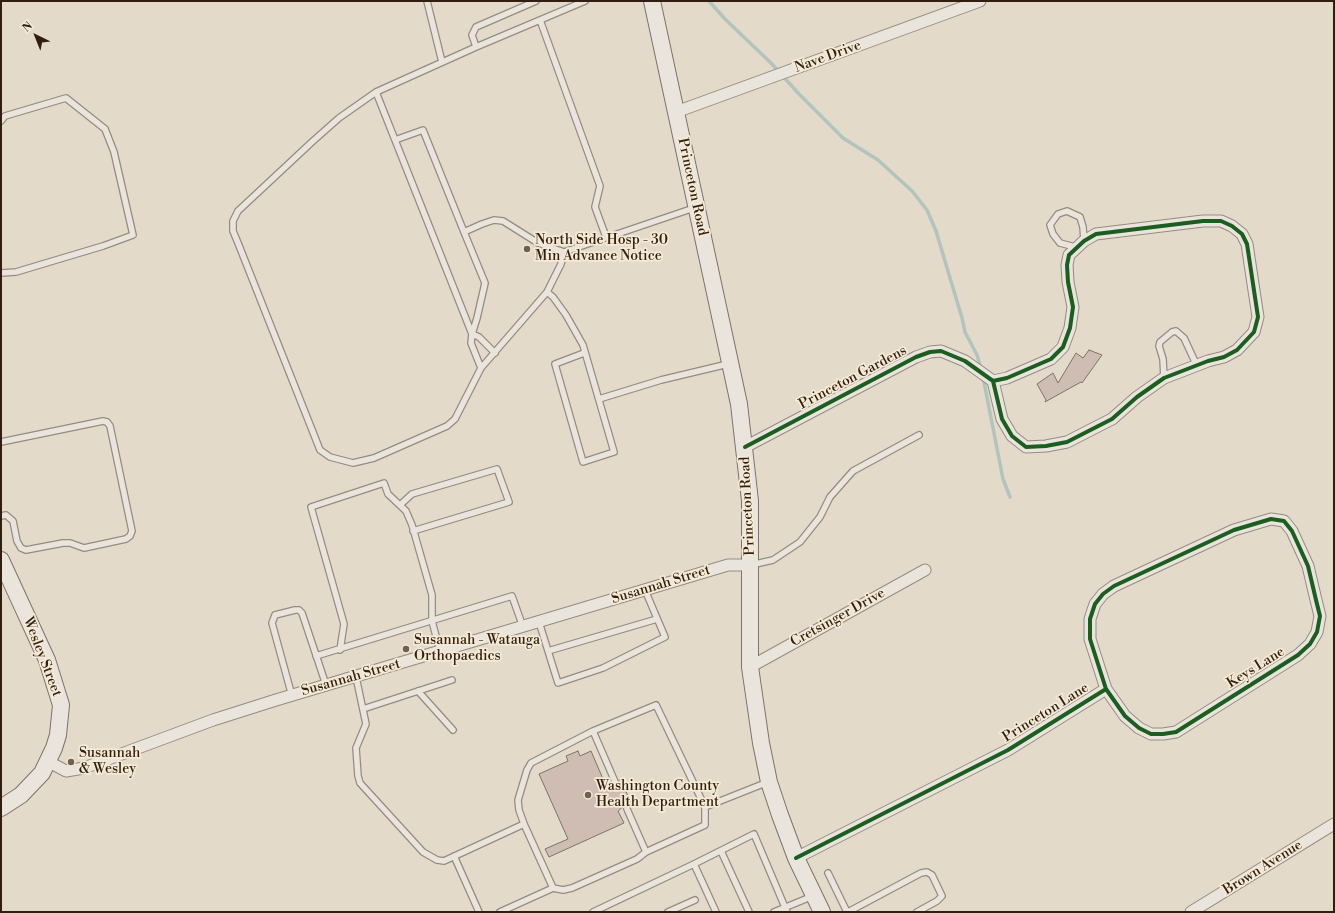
<!DOCTYPE html>
<html>
<head>
<meta charset="utf-8">
<style>
  body { margin:0 }
  #map { position:relative; width:1335px; height:913px; overflow:hidden; background:#e4daca; font-family:"Libre Bodoni",serif }
  canvas { display:block }
  .frame { position:absolute; inset:0; border:2px solid #311e0e; pointer-events:none }
  .north { position:absolute; left:16px; top:16px; width:40px; height:40px; -webkit-text-stroke:3px #f5ead5; paint-order:stroke; rotate:317deg; font-size:11px; font-weight:700; line-height:16px; text-align:center; color:#311e0e }
  .north::after { content:''; display:block; margin:auto; width:14px; height:18px; background:#311e0e; clip-path:polygon(50% 0,100% 100%,50% 72%,0 100%) }
</style>
</head>
<body>
<div id="map">
<canvas width="1335" height="913"></canvas>
<div class="frame"></div>
<div class="north">N</div>
</div>
<script>
const ctx = document.querySelector('canvas').getContext('2d');
ctx.lineJoin = 'round';
const shape = rows => new Path2D(rows.map(r => 'M' + r).join(''));
function strokePath(path, color, width, dash) { ctx.strokeStyle = color; ctx.lineWidth = width; ctx.lineCap = dash ? 'butt' : 'round'; ctx.setLineDash(dash || []); ctx.stroke(path); }
function fill(path, color) { ctx.fillStyle = color; ctx.fill(path, 'evenodd'); }
function label(font, color, halo, rows, align = 'center') {
  ctx.font = font + ' "Libre Bodoni",serif'; ctx.lineWidth = 3.5; ctx.setLineDash([]); ctx.textBaseline = 'middle'; ctx.strokeStyle = halo; ctx.fillStyle = color; for (const [text, x, y, turn = 0] of rows) {
    ctx.save(); ctx.translate(x, y); ctx.rotate((+turn || 0) * Math.PI / 180); ctx.textAlign = isNaN(turn) ? turn : align; if (halo) ctx.strokeText(text, 0, 0); ctx.fillText(text, 0, 0); ctx.restore();
  }
}
const stream = shape([
  [709,1,725,19,771,63,799,94,843,138,878,160,912,191,927,210,936,231,962,318,965,332,977,355,981,369],
  [983,377,1003,479,1010,497]
]);
const building = shape([
  [1089,350,1102,355,1082,383,1081,382,1045,402,1046,400,1037,384,1053,373,1058,383,1076,353,1083,358,1089,350],
  [578,751,580,756,591,751,606,786,611,783,614,788,618,788,620,785,620,779,632,804,625,805,618,811,624,823,549,857,545,849,568,839,539,774,568,761,566,756,578,751]
]);
const lane = shape([
  [427,1,442,62],
  [540,20,600,186,595,207,606,237],
  [476,47,472,35,476,27,536,1],
  [376,92,472,334,479,337,495,353],
  [1,121,5,116,66,98,105,129,114,152,133,235,103,246,16,272,1,273],
  [395,140,423,130,464,232,482,224,494,220,503,221,538,243,564,252,694,208],
  [464,232,485,283,477,318,472,334,471,343,481,368],
  [1075,247,1060,243,1053,234,1050,225,1058,214,1067,211,1080,217,1083,227,1084,241],
  [564,252,561,264,547,292,481,368,455,419,447,426,374,458,353,463,330,457,320,450,238,243,233,231,233,221,238,211,313,141,339,118,376,92,476,47,585,1],
  [547,292,553,297,566,315,583,345,614,452,583,462,555,364,584,353],
  [1164,378,1163,359,1159,346,1160,342,1172,332,1176,331,1184,338,1197,366],
  [599,399,661,380,728,364],
  [1,442,103,421,107,422,110,426,132,531,130,536,126,539,84,548,70,543,63,543,26,550,21,548,17,541,13,521,6,515,1,516],
  [400,505,412,494,497,469,509,502,413,531],
  [751,565,773,560,800,542,820,517,830,497,853,471,919,435],
  [539,622,558,683,603,668,665,637,645,590],
  [340,650,344,624,311,507,384,483,388,494,406,511,412,525,432,595,432,621,440,651],
  [548,651,657,619],
  [316,656,512,596,523,627],
  [356,677,366,724,356,748,358,776,360,783,423,852,437,860,444,861,524,824,519,810,518,800,527,770,531,763,593,731],
  [418,691,453,730],
  [292,696,272,623,275,615,295,610,299,610,302,613,326,685],
  [363,709,452,680],
  [616,784,593,731,656,705,705,807,705,825,646,852,627,809],
  [705,807,768,782],
  [524,824,553,888],
  [721,851,749,912],
  [454,856,479,912],
  [828,873,847,912],
  [500,912,553,888,563,890,572,888,637,859,646,852],
  [593,912,694,864],
  [668,912,695,900],
  [716,912,694,864,754,834,787,912],
  [774,912,813,896],
  [848,912,921,873,927,872,932,875,942,896,937,901,917,912]
]);
const street = shape([
  [676,112,980,1],
  [745,447,916,357,930,352,941,351,965,361,993,381,1007,378,1051,359,1063,347,1070,328,1073,307,1068,282,1067,265,1069,255,1084,241,1096,234,1203,221,1221,221,1232,226,1242,234,1247,244,1258,317,1254,332,1237,350,1224,357,1208,361,1164,378,1137,397,1112,419,1067,442,1046,446,1026,447,1012,436,1002,419,993,381],
  [750,667,925,570],
  [47,761,66,771,84,768,213,720,276,700,728,565,750,565],
  [796,858,1008,750,1106,689,1090,639,1090,619,1095,604,1103,594,1114,586,1234,530,1271,519,1284,521,1292,531,1308,566,1316,600,1320,616,1317,632,1310,644,1298,655,1176,732,1163,734,1151,734,1139,728,1125,716,1106,689],
  [1191,912,1334,824]
]);
const secondary = shape([
  [652,1,739,404,750,501,750,667,761,743,769,782,780,815,796,858,822,912],
  [1,560,47,660,61,705,58,735,54,748,42,773,21,795,1,808]
]);
const cycleway = shape([
  [745,447,916,357,930,352,941,351,965,361,993,381,1007,378,1051,359,1063,347,1070,328,1073,307,1068,282,1067,265,1069,255,1084,241,1096,234,1203,221,1221,221,1232,226,1242,234,1247,244,1258,317,1254,332,1237,350,1224,357,1208,361,1164,378,1137,397,1112,419,1067,442,1046,446,1026,447,1012,436,1002,419,993,381],
  [796,858,1008,750,1106,689,1090,639,1090,619,1095,604,1103,594,1114,586,1234,530,1271,519,1284,521,1292,531,1308,566,1316,600,1320,616,1317,632,1310,644,1298,655,1176,732,1163,734,1151,734,1139,728,1125,716,1106,689]
]);
const markers = [
  [527,249,4,"#706050"],
  [406,649,4,"#706050"],
  [71,762,4,"#706050"],
  [588,795,4,"#706050"]
];
const streetNames = [
  ["Nave Drive",828,57,-20],
  ["Princeton Road",692,187,78],
  ["Princeton Gardens",853,378,-28],
  ["Princeton Road",748,506,-93],
  ["Susannah Street",661,585,-17],
  ["Cretsinger Drive",838,618,-29],
  ["Wesley Street",42,657,69],
  ["Keys Lane",1256,668,-32],
  ["Susannah Street",351,678,-16],
  ["Princeton Lane",1046,713,-32],
  ["Brown Avenue",1263,868,-32]
];
const poiNames = [
  ["North Side Hosp - 30",535,241],
  ["Min Advance Notice",535,257],
  ["Susannah - Watauga",414,641],
  ["Orthopaedics",414,657],
  ["Susannah",79,754],
  ["& Wesley",79,770],
  ["Washington County",596,787],
  ["Health Department",596,803]
];
strokePath(stream, '#b1c4bd', 3.5);
fill(building, '#cfbdb3');
strokePath(building, '#7c7369', 1);
strokePath(lane, '#958c81', 8);
strokePath(street, '#958c81', 13);
strokePath(secondary, '#7c7369', 18);
strokePath(lane, '#eae5dc', 5.5);
strokePath(street, '#eae5dc', 11);
strokePath(secondary, '#eae5dc', 16);
strokePath(cycleway, '#1b5e20', 4);
for (const [x, y, r, color] of markers) { const dot = new Path2D(); dot.arc(x, y, r, 0, 2 * Math.PI); ctx.fillStyle = color; ctx.fill(dot); strokePath(dot, '#f5ead5', 1.5); }
label('14px', '#311e0e', '#f5ead5', streetNames);
label('14px', '#311e0e', '#f5ead5', poiNames, 'left');
</script>
</body>
</html>
